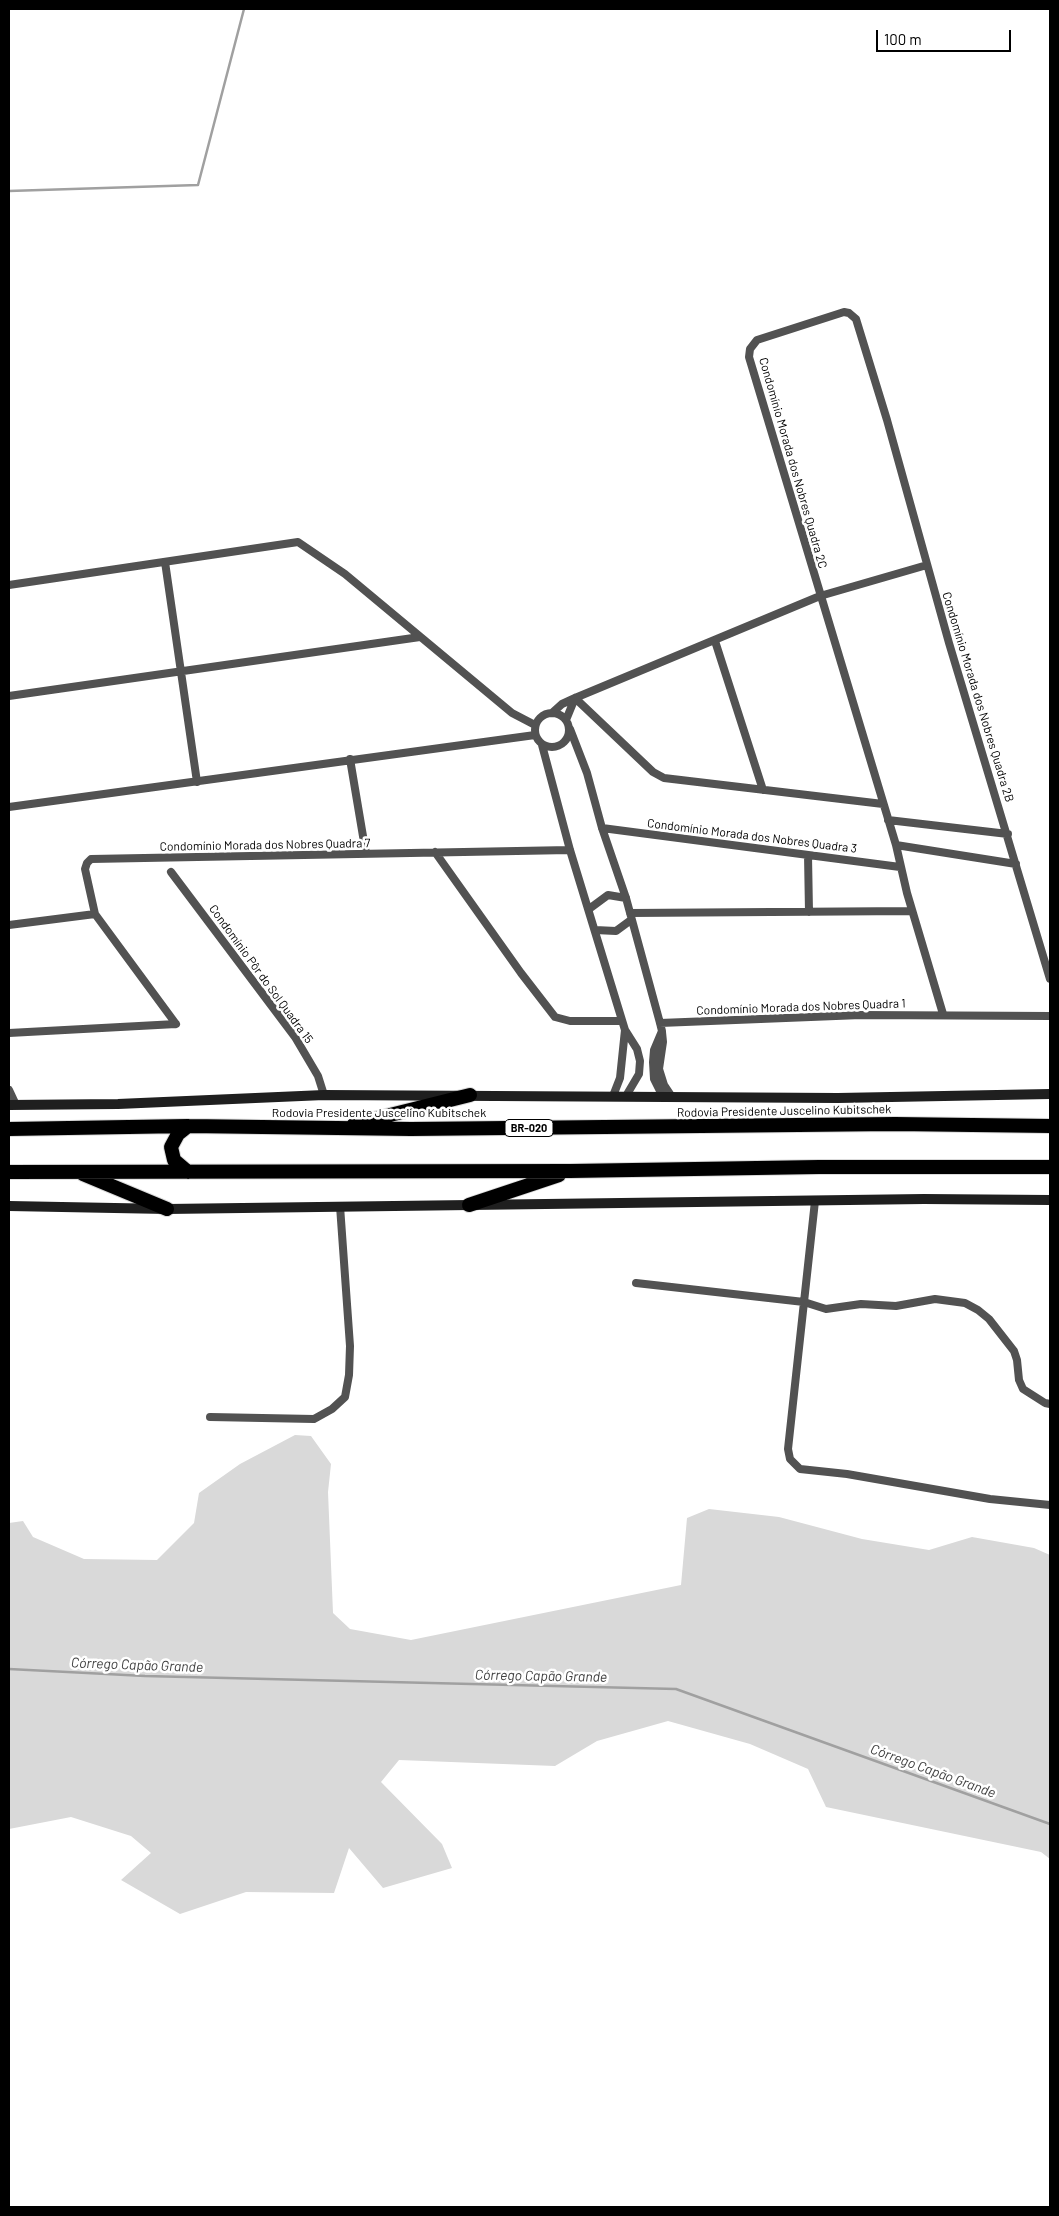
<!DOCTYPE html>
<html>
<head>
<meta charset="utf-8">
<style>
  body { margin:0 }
  #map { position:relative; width:1059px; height:2216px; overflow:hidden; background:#fff; font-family:Barlow,sans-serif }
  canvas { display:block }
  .frame { position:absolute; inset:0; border:10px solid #000; pointer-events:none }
  .scale { position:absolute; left:876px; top:30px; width:135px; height:22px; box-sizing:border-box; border:2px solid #000; border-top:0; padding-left:6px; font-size:15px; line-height:18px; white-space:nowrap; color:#000; -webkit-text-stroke:4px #fff; paint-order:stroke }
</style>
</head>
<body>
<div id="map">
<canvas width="1059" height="2216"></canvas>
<div class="frame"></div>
<div class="scale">100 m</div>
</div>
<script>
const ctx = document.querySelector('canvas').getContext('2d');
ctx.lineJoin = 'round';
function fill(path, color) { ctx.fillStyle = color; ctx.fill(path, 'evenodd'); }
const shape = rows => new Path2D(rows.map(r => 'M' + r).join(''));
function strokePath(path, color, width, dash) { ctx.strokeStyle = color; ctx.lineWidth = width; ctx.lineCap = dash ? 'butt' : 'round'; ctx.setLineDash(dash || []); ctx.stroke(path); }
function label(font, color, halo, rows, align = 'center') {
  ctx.font = font + ' Barlow,sans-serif'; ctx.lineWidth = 5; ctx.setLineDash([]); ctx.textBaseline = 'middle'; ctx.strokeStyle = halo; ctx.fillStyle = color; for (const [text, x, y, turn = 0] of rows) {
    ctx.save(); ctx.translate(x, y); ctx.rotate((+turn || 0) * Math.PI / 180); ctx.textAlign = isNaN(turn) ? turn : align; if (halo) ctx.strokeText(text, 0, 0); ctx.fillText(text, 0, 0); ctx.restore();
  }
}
const green = shape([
  [295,1435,311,1436,331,1464,328,1492,333,1613,350,1629,411,1640,681,1585,687,1518,709,1509,779,1517,862,1539,929,1550,972,1537,1034,1548,1050,1555,1050,1859,1041,1852,826,1807,808,1769,750,1744,668,1721,597,1741,555,1766,399,1760,381,1782,442,1844,452,1868,383,1888,349,1848,334,1893,246,1892,180,1914,121,1880,151,1853,131,1836,71,1817,9,1829,9,1523,23,1521,33,1537,84,1559,157,1560,194,1523,199,1493,240,1464]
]);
const stream = shape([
  [9,191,198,185,244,9],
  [9,1669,145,1676,676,1689,1050,1824]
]);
const street = shape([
  [165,562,197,782],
  [9,585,298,542,345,574,512,713,535,725],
  [715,641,763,790],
  [9,696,420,637],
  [575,698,653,772,664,778,883,804],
  '535 730a17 17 0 1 1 34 0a17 17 0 1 1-34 0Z',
  [552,713,562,704,575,698,820,596,927,565],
  [566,720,575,698],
  [570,729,587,773,602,828,626,898,660,1023,662,1031,654,1050,653,1062,654,1079,663,1097],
  [542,745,570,850,625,1030,637,1049,640,1061,639,1074,626,1096],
  [350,759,366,854],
  [9,807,535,735],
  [888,820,1008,834],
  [602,828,900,867],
  [896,845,1016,864],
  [435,852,521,973,555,1017,570,1021,622,1021],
  [808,855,809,912],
  [171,872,295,1037,318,1076,324,1095],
  [589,909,608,895,626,898],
  [630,913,912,911],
  [9,925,95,914],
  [595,930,616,931,631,920],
  [943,1014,907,893,896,845,749,357,750,349,757,340,844,312,849,313,856,319,887,420,949,643,1050,979],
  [660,1023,861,1015,1050,1016],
  [176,1024,95,914,85,869,87,863,91,859,570,850],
  [662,1032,663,1042,659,1069,664,1085,672,1097],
  [9,1033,176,1024],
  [9,1090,16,1105],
  [613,1096,620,1078,625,1030],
  [636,1283,804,1302,815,1201],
  [1050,1404,1045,1403,1023,1389,1019,1380,1017,1360,1014,1351,989,1319,978,1310,965,1303,935,1299,896,1306,861,1304,826,1309,804,1302,788,1449,790,1459,800,1469,847,1474,990,1499,1050,1505],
  [210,1417,314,1419,332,1409,345,1397,349,1375,350,1346,340,1206]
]);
const secondary = shape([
  [9,1105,118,1104,324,1095,838,1098,1050,1094],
  [9,1206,167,1209,924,1199,1050,1200]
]);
const highway = shape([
  [354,1124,470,1095],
  [188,1126,178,1134,171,1147,174,1160,188,1172],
  [9,1129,188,1126,411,1129,895,1124,1050,1126],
  [9,1172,570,1171,819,1167,1050,1167],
  [83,1174,167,1209],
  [469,1205,559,1175]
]);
const shields = [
  [529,1128,48]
];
const shieldNames = [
  ["BR-020",529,1128]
];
const streetNames = [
  ["Condomínio Morada dos Nobres Quadra 2C",793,463,74],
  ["Condomínio Morada dos Nobres Quadra 2B",978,697,73],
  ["Condomínio Morada dos Nobres Quadra 3",752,836,7],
  ["Condomínio Morada dos Nobres Quadra 7",265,845,-1],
  ["Condomínio Pôr do Sol Quadra 15",261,974,54],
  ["Condomínio Morada dos Nobres Quadra 1",801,1007,-2],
  ["Rodovia Presidente Juscelino Kubitschek",784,1111,-1],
  ["Rodovia Presidente Juscelino Kubitschek",379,1113]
];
const waterNames = [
  ["Córrego Capão Grande",137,1665,2],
  ["Córrego Capão Grande",541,1676,1],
  ["Córrego Capão Grande",933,1771,20]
];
fill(green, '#d9d9d9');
strokePath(stream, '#a0a0a0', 2.5);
strokePath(highway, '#dbdbdb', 16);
strokePath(street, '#525252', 8);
strokePath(secondary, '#1f1f1f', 10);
strokePath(highway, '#000', 14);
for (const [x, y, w] of shields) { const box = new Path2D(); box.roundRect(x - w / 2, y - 8.5, w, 17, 4); ctx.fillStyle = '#fff'; ctx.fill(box); strokePath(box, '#000', 1); }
label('bold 11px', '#000', null, shieldNames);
label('12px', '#000', '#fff', streetNames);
label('italic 14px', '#414141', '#fff', waterNames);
</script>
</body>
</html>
